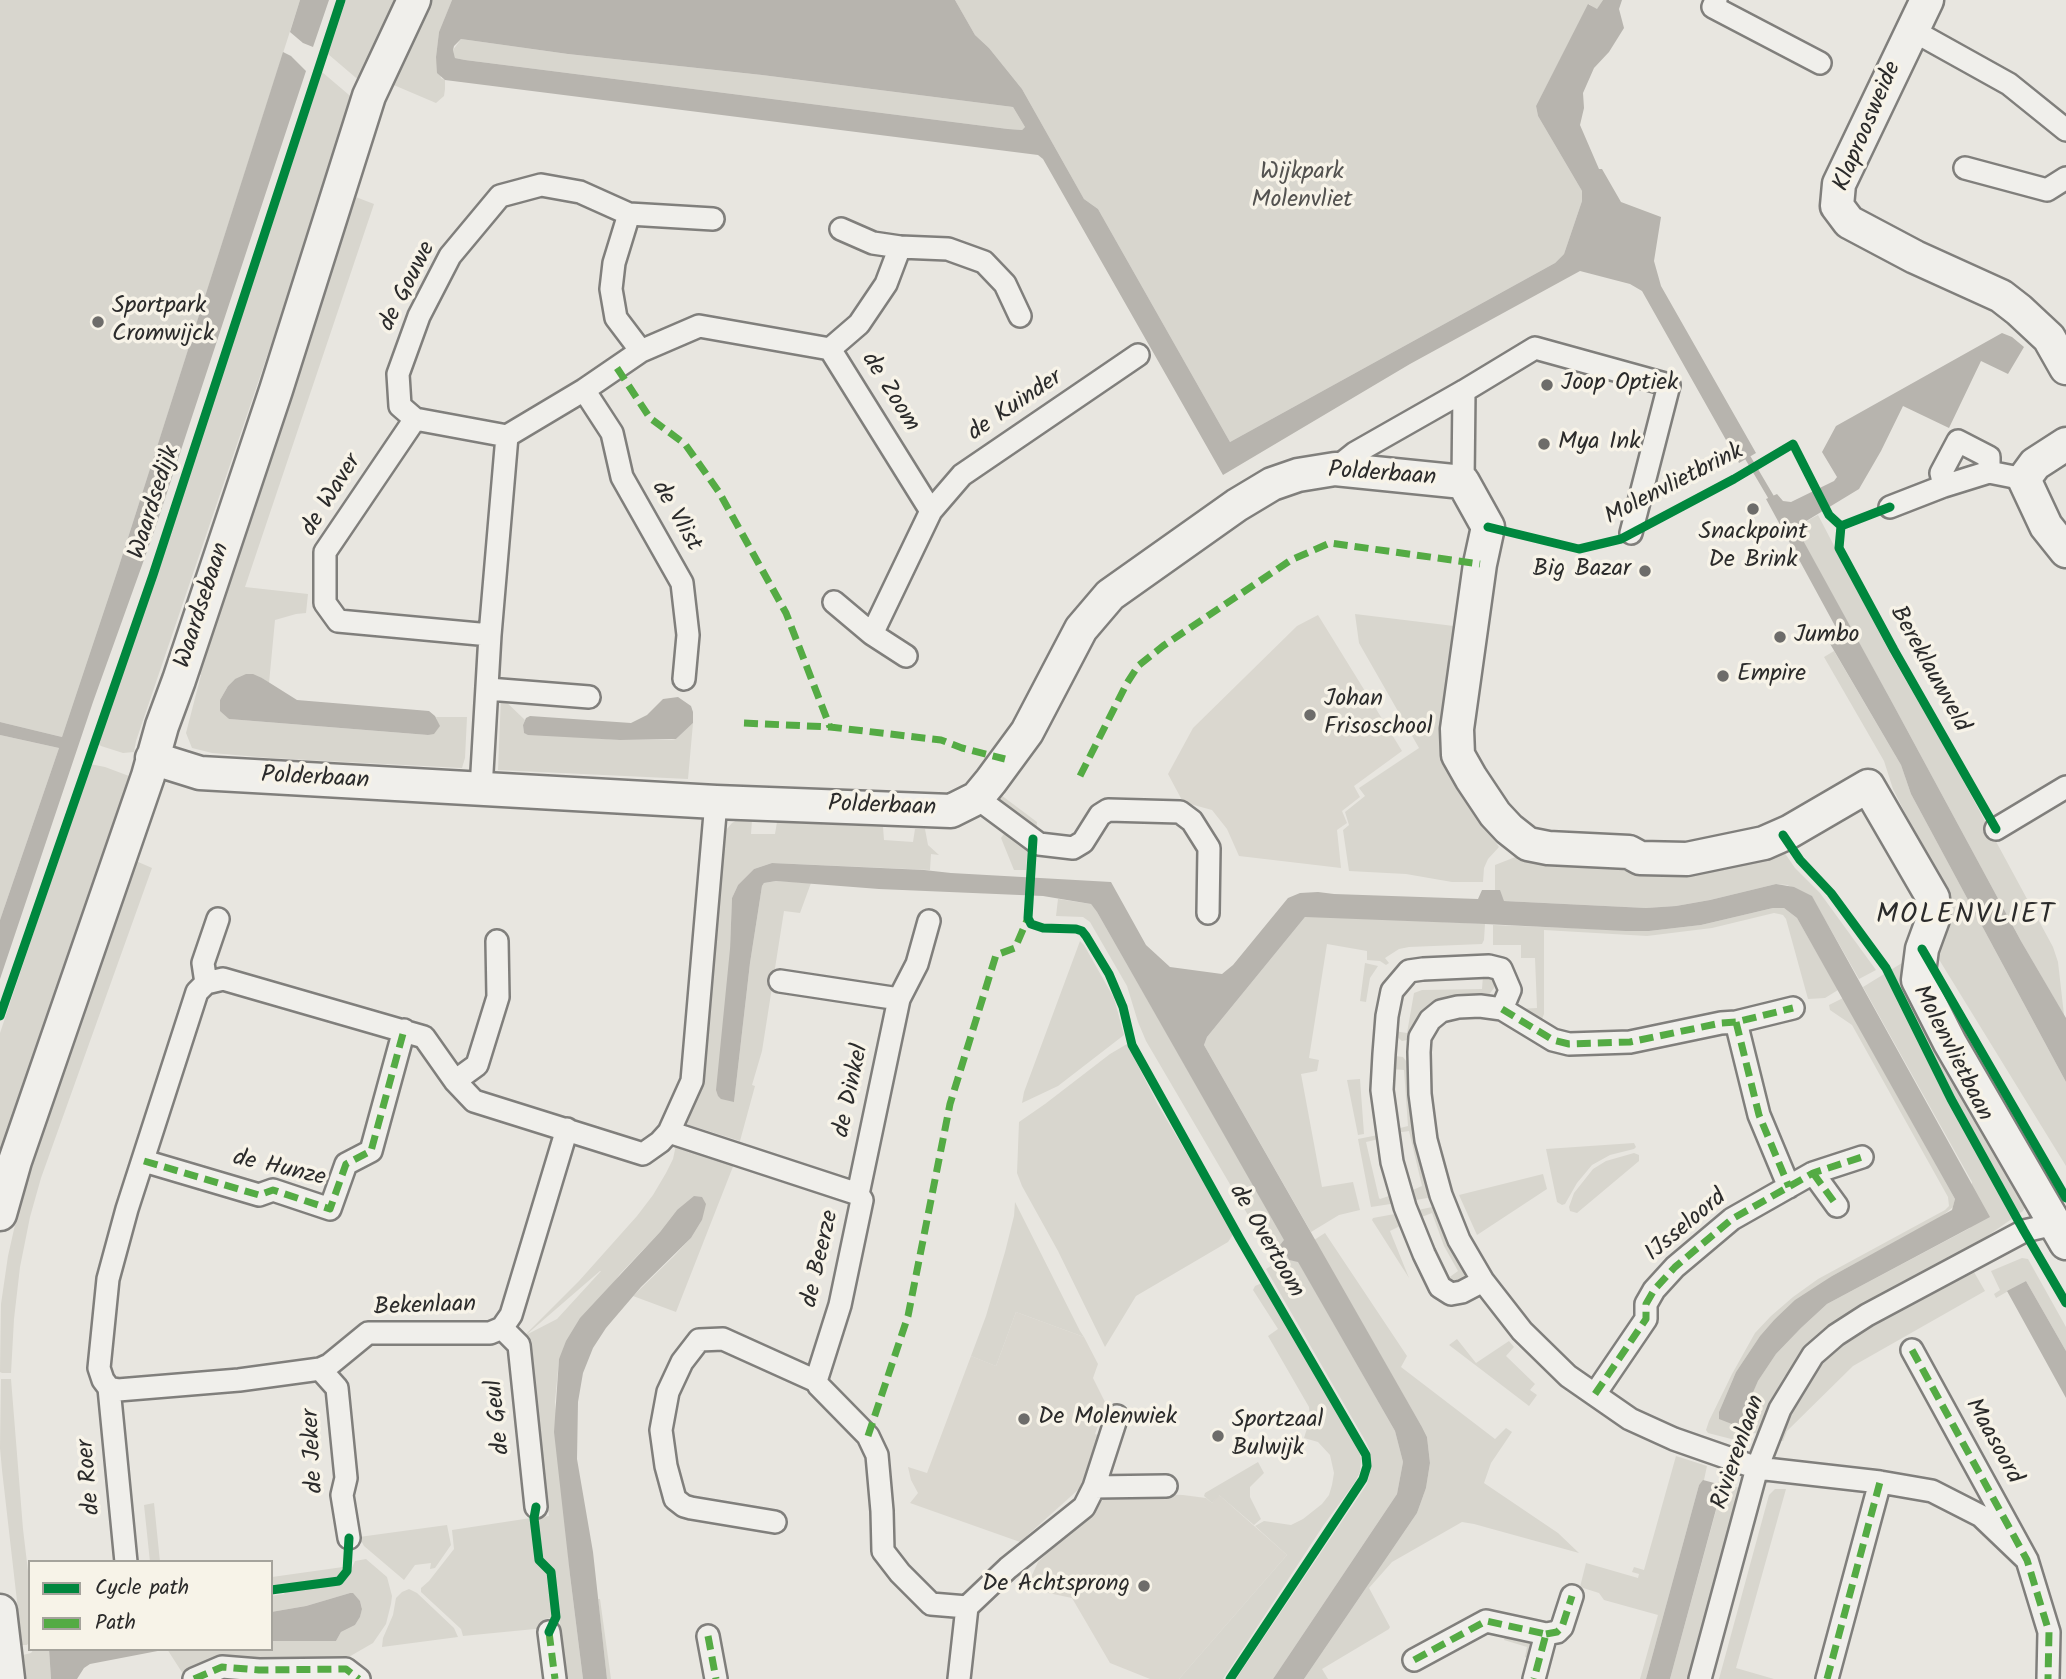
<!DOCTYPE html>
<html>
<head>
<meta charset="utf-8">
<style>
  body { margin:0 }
  #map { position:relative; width:2066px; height:1679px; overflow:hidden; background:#e8e6e0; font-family:Kalam,sans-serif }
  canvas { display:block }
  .legend { position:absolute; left:28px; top:1560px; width:245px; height:91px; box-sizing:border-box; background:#f7f3e8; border:2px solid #a5a39c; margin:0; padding:9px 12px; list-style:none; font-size:21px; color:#2b2b2b }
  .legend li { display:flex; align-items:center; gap:14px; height:35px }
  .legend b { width:35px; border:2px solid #a5a39c }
</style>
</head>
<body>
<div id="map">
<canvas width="2066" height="1679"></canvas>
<ul class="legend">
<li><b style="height:9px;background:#00873e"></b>Cycle path</li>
<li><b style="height:9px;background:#54ab44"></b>Path</li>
</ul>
</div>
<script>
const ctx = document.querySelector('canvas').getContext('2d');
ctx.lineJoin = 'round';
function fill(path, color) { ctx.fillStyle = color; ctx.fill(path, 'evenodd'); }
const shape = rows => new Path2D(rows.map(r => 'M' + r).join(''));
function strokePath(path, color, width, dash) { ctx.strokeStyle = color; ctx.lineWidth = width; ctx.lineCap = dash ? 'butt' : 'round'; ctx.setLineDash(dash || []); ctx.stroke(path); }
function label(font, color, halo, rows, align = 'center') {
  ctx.font = font + ' Kalam,sans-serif'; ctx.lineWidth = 7; ctx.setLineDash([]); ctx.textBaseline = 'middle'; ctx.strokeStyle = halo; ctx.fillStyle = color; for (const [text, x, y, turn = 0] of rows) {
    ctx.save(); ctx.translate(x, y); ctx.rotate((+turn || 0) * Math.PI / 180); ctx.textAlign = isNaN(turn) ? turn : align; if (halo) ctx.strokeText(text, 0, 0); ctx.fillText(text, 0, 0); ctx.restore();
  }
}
const built = shape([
  [1318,615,1402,751,1354,786,1360,797,1342,811,1347,823,1337,830,1341,868,1239,856,1227,829,1212,810,1190,804,1184,804,1168,774,1193,728,1297,626],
  [1016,1312,1084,1337,1098,1364,1093,1378,1106,1404,1095,1434,1100,1436,1079,1489,1020,1542,910,1503,918,1493,911,1480,908,1467,927,1473,971,1356,996,1366],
  [1111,1492,1183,1495,1206,1498,1212,1503,1218,1494,1287,1555,1179,1679,1150,1679,1110,1663,1072,1598,1029,1589,1028,1584,1038,1562]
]);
const green = shape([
  [0,0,300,0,118,569,62,737,0,722],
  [346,0,394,0,362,83,328,54],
  [424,0,452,0,439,32,436,57,441,78,445,80,445,89,444,96,436,103,389,83],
  [955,0,1603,0,1597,10,1589,4,1536,106,1538,116,1582,191,1582,201,1564,254,1555,263,1230,442,1098,209,1084,199,1022,89,989,48,975,35],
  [461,39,568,54,762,75,1013,107,1025,127,1022,130,1008,129,465,60,455,58,453,50],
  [322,72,355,100,337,144,313,221,136,741,134,752,123,753,101,746,98,744,206,425],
  [353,196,374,204,245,587,308,594,306,613,296,614,275,620,269,683,262,678,235,679,228,686,220,700,229,719,428,735,439,727,436,717,467,717,465,758,462,768,270,758,212,753,192,748,186,733,201,675,194,673,340,241],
  [1818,515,1890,653,1952,760,2053,947,2058,962,2064,1015,2021,941,1893,704,1798,533,1803,523],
  [1355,614,1462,627,1464,794,1499,847,1488,859,1484,868,1483,882,1452,882,1406,874,1349,871,1343,830,1349,825,1345,812,1365,796,1359,788,1419,748,1359,643],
  [1834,651,1901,765,1911,794,2066,1082,2066,1166,1935,953,1944,890,1893,789,1884,761,1824,657],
  [501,697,525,720,523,725,524,733,620,740,672,740,676,739,693,723,688,779,498,770],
  [0,735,59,748,0,920],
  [90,764,105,767,129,776,25,1089,0,1172,0,1033],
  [1001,795,1037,822,1036,834,994,803],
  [739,819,752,820,751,834,775,834,777,822,883,827,884,840,913,842,915,829,925,829,928,845,939,855,931,854,930,870,772,863,754,869,738,885,732,898,730,949,734,1102,750,963,762,886,764,883,776,881,811,883,800,913,784,911,762,1051,752,1085,755,1086,740,1141,689,1125,683,1120,702,1070,726,830,732,823],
  [1008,828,1028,843,1026,870,1014,870,1001,838],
  [1782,849,1795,868,1820,893,1876,970,1859,979,1812,897,1787,885,1776,884,1710,900,1676,906,1646,908,1504,901,1495,891,1495,865,1523,854,1543,862,1652,869],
  [136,861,152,868,41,1178,30,1217,20,1267,14,1319,11,1373,2,1373,0,1372,1,1304,8,1256,19,1207,50,1108],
  [1058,899,1091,904,1097,912,1285,1240,1281,1245,1283,1249,1272,1256,1146,1041,1138,1022,1127,986,1094,929,1090,922,1083,917,1056,916],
  [1773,908,1784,908,1797,918,1838,990,1825,998,1808,999,1786,919,1783,915,1779,914,1774,913,1712,928,1647,936,1544,930,1544,1014,1542,1019,1538,1022,1518,1009,1537,1008,1535,958,1521,958,1521,945,1493,945,1493,925,1649,931,1701,925],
  [1313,916,1485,924,1484,940,1482,944,1409,947,1399,949,1385,958,1389,963,1386,965,1380,961,1367,960,1367,951,1327,944,1309,1058,1319,1060,1317,1071,1301,1074,1322,1187,1353,1182,1360,1210,1339,1215,1311,1232,1204,1045,1207,1037,1305,917],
  [1080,941,1084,945,1114,998,1124,1035,1058,1086,1022,1103,1024,1092],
  [1915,955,2027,1204,2023,1211,1959,1256,1839,1321,1820,1335,1807,1348,1784,1377,1767,1408,1758,1434,1752,1432,1748,1438,1739,1441,1708,1433,1706,1430,1709,1421,1732,1374,1755,1333,1771,1316,1793,1297,1818,1279,1945,1210,1949,1206,1948,1197,1852,1025,1830,1010,1829,1005,1843,998,1955,1199,1953,1207,1941,1217,1832,1276,1774,1320,1760,1336,1736,1372,1719,1412,1750,1397,1758,1381,1776,1354,1801,1328,1827,1304,1970,1228,1972,1182,1863,987],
  [1365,963,1378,966,1370,978,1366,1002,1360,1001],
  [1485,975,1491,977,1494,982,1494,988,1488,996,1407,1040,1402,1041,1395,1035,1394,1031,1407,1033,1414,993,1422,990,1482,989,1483,976],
  [1127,1044,1158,1105,1234,1233,1228,1242,1136,1296,1105,1347,1058,1251,1022,1186,1017,1173,1019,1122,1045,1104,1110,1054],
  [1395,1056,1403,1057,1410,1066,1433,1197,1410,1201,1408,1192,1422,1186,1409,1131,1396,1133,1396,1129,1408,1126,1404,1070,1392,1069,1392,1058],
  [1360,1079,1364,1134,1358,1135,1347,1080],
  [1378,1135,1379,1139,1366,1142,1379,1198,1380,1199,1392,1195,1397,1203,1371,1207,1358,1139],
  [1634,1143,1636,1147,1634,1149,1610,1155,1592,1165,1577,1183,1565,1204,1562,1205,1557,1202,1546,1149],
  [676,1145,734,1164,676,1312,633,1296,674,1256,691,1238,702,1220,677,1210,660,1232,620,1274,559,1359,555,1402,570,1575,583,1679,566,1679,554,1571,543,1559,537,1518,549,1516,534,1384,527,1376,523,1337,579,1281,637,1216,653,1195,666,1173,673,1159],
  [601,1271,557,1319,526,1335,600,1271],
  [1634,1153,1639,1155,1639,1161,1577,1213,1570,1211,1569,1207,1574,1193,1593,1169,1606,1161],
  [1543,1174,1547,1189,1477,1235,1459,1195],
  [1015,1202,1080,1331,1084,1337,1016,1312,996,1366,971,1356,986,1316,1005,1252,1014,1216],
  [1437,1206,1467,1275,1464,1281,1459,1284,1449,1282,1447,1279,1458,1271,1444,1246,1432,1213,1419,1218,1413,1211],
  [1400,1213,1402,1225,1390,1231,1409,1278,1372,1220,1373,1218],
  [1325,1233,1407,1356,1401,1367,1495,1439,1506,1428,1512,1432,1491,1463,1484,1483,1558,1533,1579,1553,1474,1524,1462,1522,1392,1562,1369,1588,1390,1627,1389,1629,1322,1669,1328,1679,1304,1679,1417,1513,1426,1488,1430,1463,1427,1437,1422,1427,1314,1240],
  [1287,1256,1289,1260,1298,1261,1395,1431,1403,1462,1397,1494,1273,1679,1236,1679,1367,1484,1371,1468,1370,1451,1366,1442,1266,1269],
  [2022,1258,2028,1259,2066,1327,2066,1351,2026,1281,1996,1298,1994,1294,2000,1290,1991,1271],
  [1974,1272,1985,1291,1853,1366,1787,1431,1783,1441,1777,1440,1783,1422,1801,1390,1833,1351,1887,1317],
  [1262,1283,1359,1450,1361,1459,1360,1472,1355,1482,1323,1526,1223,1679,1179,1679,1287,1555,1255,1526,1264,1521,1291,1525,1303,1519,1322,1504,1329,1495,1332,1485,1334,1473,1330,1455,1318,1442,1304,1438,1310,1419,1309,1407,1268,1336,1278,1329,1253,1290,1255,1286],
  [1457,1339,1476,1363,1509,1341,1514,1347,1506,1356,1535,1384,1530,1390,1537,1395,1529,1406,1449,1345],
  [1,1379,11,1379,23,1529,30,1588,30,1641,27,1645,22,1645,2,1470,0,1448],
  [1676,1456,1707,1466,1704,1480,1699,1485,1646,1679,1640,1679,1658,1615,1604,1600,1599,1593,1580,1587,1586,1563,1638,1578,1639,1574,1632,1572,1634,1567,1644,1570],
  [1258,1462,1264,1473,1250,1487,1250,1497,1261,1519,1254,1525,1219,1495,1212,1503,1204,1496,1205,1493],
  [1727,1472,1733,1478,1735,1487,1742,1488,1689,1679,1670,1679,1721,1492,1721,1488,1717,1484],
  [1775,1489,1786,1489,1736,1668,1774,1679,1719,1679,1769,1495],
  [154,1503,160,1562,150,1562,144,1505],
  [531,1518,536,1561,547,1573,553,1618,544,1619,545,1628,463,1636,461,1629,421,1592,421,1588,429,1581,454,1549,452,1530],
  [447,1525,451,1545,435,1568,430,1569,431,1563,415,1565,404,1580,364,1546,359,1537],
  [366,1559,387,1577,392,1596,391,1604,386,1624,373,1643,347,1658,332,1663,185,1677,167,1649,271,1649,271,1641,336,1641,341,1632,355,1625,360,1617,362,1608,360,1601,350,1593,306,1606,271,1612,271,1596,284,1594,286,1591,342,1583,348,1577,355,1561],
  [343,1567,343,1571,339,1578,276,1588,273,1586,272,1577],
  [409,1589,417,1593,454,1628,458,1637,382,1647,383,1638,393,1615,396,1598,402,1592],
  [598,1599,600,1599,611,1679,607,1679],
  [1506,1634,1533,1642,1533,1660,1525,1657,1527,1647,1504,1640],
  [34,1649,49,1649,51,1679,26,1679,23,1655,31,1653]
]);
const water = shape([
  [300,0,329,0,313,47,303,43,290,32],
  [452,0,955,0,975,35,989,48,1022,89,1084,199,1098,209,1230,442,1555,263,1564,254,1582,201,1582,191,1538,116,1536,106,1588,4,1597,9,1603,0,1622,0,1619,9,1624,28,1609,52,1594,68,1583,93,1584,108,1580,125,1599,169,1602,169,1621,202,1661,217,1654,261,1661,286,1756,453,1739,463,1642,291,1630,284,1580,271,1410,364,1223,475,1043,159,1038,155,445,80,437,73,436,57,439,32],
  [461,39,568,54,762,75,1013,107,1025,127,1022,130,1008,129,465,60,455,58,453,50,454,46],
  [283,52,291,56,306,71,155,529,93,702,0,979,0,920,59,748,0,735,0,722,62,737,118,569],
  [2002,333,2012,337,2024,347,2008,374,1981,361,1949,428,1903,406,1881,451,1859,489,1803,523,1799,533,1893,704,2021,941,2066,1018,2066,1082,1911,794,1901,765,1829,642,1840,635,1766,499,1777,494,1783,501,1791,502,1834,481,1837,477,1822,452,1836,426],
  [246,674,253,674,262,678,297,700,429,711,435,716,440,726,434,734,428,735,229,719,220,711,220,700,228,686,235,679],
  [678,697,691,706,693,712,693,723,676,739,620,740,528,735,524,733,523,725,526,718,530,716,631,723,647,715,663,699],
  [772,863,924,870,951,873,1111,882,1146,945,1170,967,1222,974,1233,965,1288,898,1300,893,1318,892,1334,894,1478,899,1482,890,1500,890,1504,901,1646,908,1676,906,1710,900,1776,884,1794,887,1812,896,1990,1217,1827,1304,1801,1328,1776,1354,1758,1381,1739,1424,1737,1426,1719,1419,1719,1412,1736,1372,1760,1336,1774,1320,1795,1300,1832,1276,1952,1210,1955,1199,1797,918,1784,908,1773,908,1701,925,1649,931,1626,931,1485,924,1305,917,1207,1037,1204,1045,1422,1427,1427,1437,1430,1463,1426,1488,1417,1513,1304,1679,1273,1679,1397,1494,1403,1462,1395,1431,1298,1262,1289,1260,1287,1256,1280,1245,1284,1240,1097,912,1091,904,1043,896,879,889,776,881,764,883,762,886,750,963,734,1102,721,1099,718,1096,716,1090,730,949,732,898,738,885,754,869],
  [694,1196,702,1197,706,1204,702,1220,691,1238,641,1287,606,1328,593,1348,583,1373,578,1402,577,1459,593,1552,607,1679,583,1679,570,1575,554,1432,559,1359,566,1341,580,1318,660,1232,677,1210],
  [2026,1281,2066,1351,2066,1398,2007,1291],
  [1703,1480,1718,1484,1721,1491,1670,1679,1646,1679,1699,1485],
  [350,1593,353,1593,360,1601,362,1609,360,1617,355,1625,341,1632,336,1641,271,1641,271,1612,306,1606],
  [49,1649,168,1649,90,1664,84,1668,77,1679,51,1679]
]);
const stream = shape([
  [1748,458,1771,497]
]);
const street = shape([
  [1716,0,1713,7,1820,63],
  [1912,30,2009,84,2066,130],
  [1965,168,2047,190,2066,178],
  [629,214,614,263,611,289,616,318,641,351],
  [841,229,873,243,900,247,948,249,984,262,1005,284,1020,316],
  [830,349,859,324,886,284,900,247],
  [584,390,612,433,622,477,682,583,688,635,684,679],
  [415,419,507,436,584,390,641,351,699,326,830,349,931,511,872,634,906,656],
  [415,419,400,406,398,374,419,316,450,256,500,196,541,185,580,192,629,214,713,219],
  [415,419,325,552,325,603,338,621,490,635],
  [1335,469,1355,453,1464,391,1535,348,1669,385,1631,533],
  [1463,482,1464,391],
  [1944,486,1941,473,1958,441,1989,457,1989,472],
  [1890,507,1944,486,1989,472,2024,479],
  [931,511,962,475,1138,355],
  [834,602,872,634],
  [488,689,589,697],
  [481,789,490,635,507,436],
  [977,798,1039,844,1073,848,1083,842,1100,815,1108,810,1180,812,1192,821,1209,848,1208,913],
  [1996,829,2066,787],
  [780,981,899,999],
  [206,983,223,979,424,1037,455,1081,474,1101,643,1154,660,1142,669,1132,692,1081,716,802],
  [1502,1009,1553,1040,1569,1044,1630,1042,1721,1023,1736,1022,1793,1008],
  [1736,1022,1759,1115,1789,1187],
  [455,1081,477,1065,498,997,497,941],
  [669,1132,858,1194,862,1200,840,1305,816,1381,819,1386,868,1436,877,1455,882,1511,883,1551,900,1573,931,1604,967,1607],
  [144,1161,259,1195,273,1190,330,1209,346,1164,371,1151,404,1030],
  [1813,1173,1837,1206],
  [858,1194,899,999,917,964,929,921],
  [1483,1281,1462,1292,1451,1294,1440,1287,1424,1254,1405,1207,1392,1162,1382,1090,1384,1054,1387,1016,1392,991,1409,971,1423,969,1489,966,1501,969,1510,990,1502,1009,1480,1006,1458,1007,1441,1011,1430,1020,1420,1037,1419,1052,1420,1094,1426,1140,1441,1195,1459,1240,1483,1281,1522,1331,1568,1376,1630,1419,1674,1439,1757,1468,1880,1482,1932,1491,1981,1516,2027,1560],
  [502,1328,519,1345,536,1507],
  [1912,1350,2027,1560,2049,1632,2048,1679],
  [320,1369,337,1388,346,1478,342,1495,349,1538],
  [109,1388,118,1390,239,1380,320,1369,329,1365,368,1333,490,1333,502,1328,511,1315,567,1129],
  [109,1388,103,1380,99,1368,108,1279,127,1209,197,992,206,983,203,963,218,919],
  [109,1388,126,1562],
  [1595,1394,1646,1319,1646,1304,1654,1290,1675,1267,1732,1219,1813,1173,1862,1157],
  [1094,1487,1117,1416],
  [775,1522,691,1508,684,1506,675,1499,666,1466,661,1430,668,1392,682,1362,699,1340,723,1339,816,1381],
  [549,1632,555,1679],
  [1546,1634,1557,1632,1562,1627,1572,1596],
  [708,1636,716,1679],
  [1414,1660,1486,1621,1546,1634,1534,1679],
  [194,1679,222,1667,259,1670,346,1669,359,1679],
  [959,1679,967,1607,1008,1568,1084,1507,1094,1487,1166,1486],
  [1700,1679,1757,1468,1780,1409,1813,1355,1836,1335,1867,1315,2024,1231,2055,1224],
  [1827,1679,1880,1482]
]);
const secondary = shape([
  [1927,0,1839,184,1837,206,1849,222,1915,257,2001,296,2019,310,2049,338,2066,368],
  [2066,444,2035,464,2024,479,2046,526,2066,551],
  [152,758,200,773,716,802,951,811,977,798,991,781,1027,732,1081,629,1110,595,1237,505,1272,484,1298,475,1335,469,1463,482,1488,527,1480,564,1457,729,1458,755,1471,778,1495,814,1509,829,1528,844,1548,848,1629,852,1640,858,1687,859,1764,843,1789,832,1868,786,1933,898,1933,919,1922,949,1918,980,1950,1043,2066,1243],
  [0,1214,15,1161,148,776,162,726,179,680,276,390,369,96,414,0],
  [0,1611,8,1679]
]);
const quiet = shape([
  [617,368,650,418,685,444,719,492,786,613,830,727],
  [744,723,830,727,941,740,962,748,1005,759],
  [1080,776,1127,683,1138,666,1163,646,1291,560,1330,543,1480,564],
  [1502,1009,1553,1040,1569,1044,1630,1042,1721,1023,1736,1022,1793,1008],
  [1736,1022,1759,1115,1789,1187],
  [144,1161,259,1195,273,1190,330,1209,346,1164,371,1151,404,1030],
  [1813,1173,1837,1206],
  [1912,1350,2027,1560,2049,1632,2048,1679],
  [1595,1394,1646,1319,1646,1304,1654,1290,1675,1267,1732,1219,1813,1173,1862,1157],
  [868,1436,908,1316,950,1104,996,955,1015,948,1028,918],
  [549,1632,555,1679],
  [1546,1634,1557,1632,1562,1627,1572,1596],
  [708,1636,716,1679],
  [1414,1660,1486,1621,1546,1634,1534,1679],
  [194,1679,222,1667,259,1670,346,1669,359,1679],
  [1827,1679,1880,1482]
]);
const cycleway = shape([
  [1841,526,1839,548,1894,650,1996,829],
  [1488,527,1579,549,1621,539,1734,479,1793,444,1829,515,1841,526,1890,507],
  [1783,835,1800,860,1831,893,1886,968,1951,1099,2024,1231,2066,1303],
  [1033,839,1028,918,1031,924,1043,928,1076,929,1082,931,1086,936,1109,974,1123,1007,1132,1045,1240,1239,1366,1455,1367,1466,1363,1479,1230,1679],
  [1922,949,2066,1198],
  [0,1016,153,575,341,0],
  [536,1507,534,1518,539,1560,551,1572,556,1617,549,1632],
  [271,1590,339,1581,347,1571,349,1538]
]);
const markers = [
  [98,322,7,"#6d6c6a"],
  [1547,385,7,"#6d6c6a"],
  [1544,444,7,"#6d6c6a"],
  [1753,509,7,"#6d6c6a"],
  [1645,571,7,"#6d6c6a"],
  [1780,637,7,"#6d6c6a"],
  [1723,676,7,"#6d6c6a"],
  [1310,715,7,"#6d6c6a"],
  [1024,1419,7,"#6d6c6a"],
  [1218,1436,7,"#6d6c6a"],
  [1144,1586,7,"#6d6c6a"]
];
const streetNames = [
  ["Klaproosweide",1869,127,-67],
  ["de Gouwe",409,287,-63],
  ["de Zoom",889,393,58],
  ["de Kuinder",1016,407,-34],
  ["Polderbaan",1382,476,4],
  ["Molenvlietbrink",1675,486,-27],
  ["de Waver",333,496,-58],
  ["Waardsedijk",156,503,-72],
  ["de Vlist",675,517,60],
  ["Waardsebaan",204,606,-72],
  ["Bereklauwveld",1928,670,61],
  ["Polderbaan",315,780,3],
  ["Polderbaan",882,808,2],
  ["Molenvlietbaan",1951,1054,63],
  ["de Dinkel",853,1091,-78],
  ["de Hunze",279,1170,13],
  ["IJsseloord",1687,1227,-40],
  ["de Overtoom",1265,1242,60],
  ["de Beerze",822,1259,-77],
  ["Bekenlaan",425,1308,-2],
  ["de Geul",500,1417,-96],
  ["Maasoord",1992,1442,61],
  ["de Jeker",315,1451,-93],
  ["Rivierenlaan",1740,1453,-71],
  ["de Roer",91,1477,-95]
];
const parkNames = [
  ["Wijkpark",1302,174],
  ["Molenvliet",1302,202]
];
const poiNames = [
  ["Sportpark",112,308],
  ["Cromwijck",112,336],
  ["Joop Optiek",1561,385],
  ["Mya Ink",1558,444],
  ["Snackpoint",1753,534,"center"],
  ["De Brink",1753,562,"center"],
  ["Big Bazar",1631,571,"right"],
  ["Jumbo",1794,637],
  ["Empire",1737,676],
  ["Johan",1324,701],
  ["Frisoschool",1324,729],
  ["De Molenwiek",1038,1419],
  ["Sportzaal",1232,1422],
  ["Bulwijk",1232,1450],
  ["De Achtsprong",1130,1586,"right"]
];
const quarterNames = [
  ["MOLENVLIET",1966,917]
];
fill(built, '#dad7cf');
fill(green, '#d8d6ce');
fill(water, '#b7b4ae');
strokePath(stream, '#b7b4ae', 6);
strokePath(street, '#807f7c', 26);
strokePath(secondary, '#807f7c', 37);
strokePath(street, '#f0efeb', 21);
strokePath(secondary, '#f0efeb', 32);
strokePath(quiet, '#54ab44', 7, [14, 7]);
strokePath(cycleway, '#00873e', 9);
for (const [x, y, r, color] of markers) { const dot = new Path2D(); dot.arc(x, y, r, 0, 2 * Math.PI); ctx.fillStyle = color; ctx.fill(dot); strokePath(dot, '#f7f3e8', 2.5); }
label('24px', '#2b2b2b', '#f7f3e8', streetNames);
label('24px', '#535250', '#f7f3e8', parkNames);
label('24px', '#2b2b2b', '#f7f3e8', poiNames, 'left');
ctx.letterSpacing = '2px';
label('28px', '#2b2b2b', '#f7f3e8', quarterNames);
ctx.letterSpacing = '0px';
</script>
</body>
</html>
